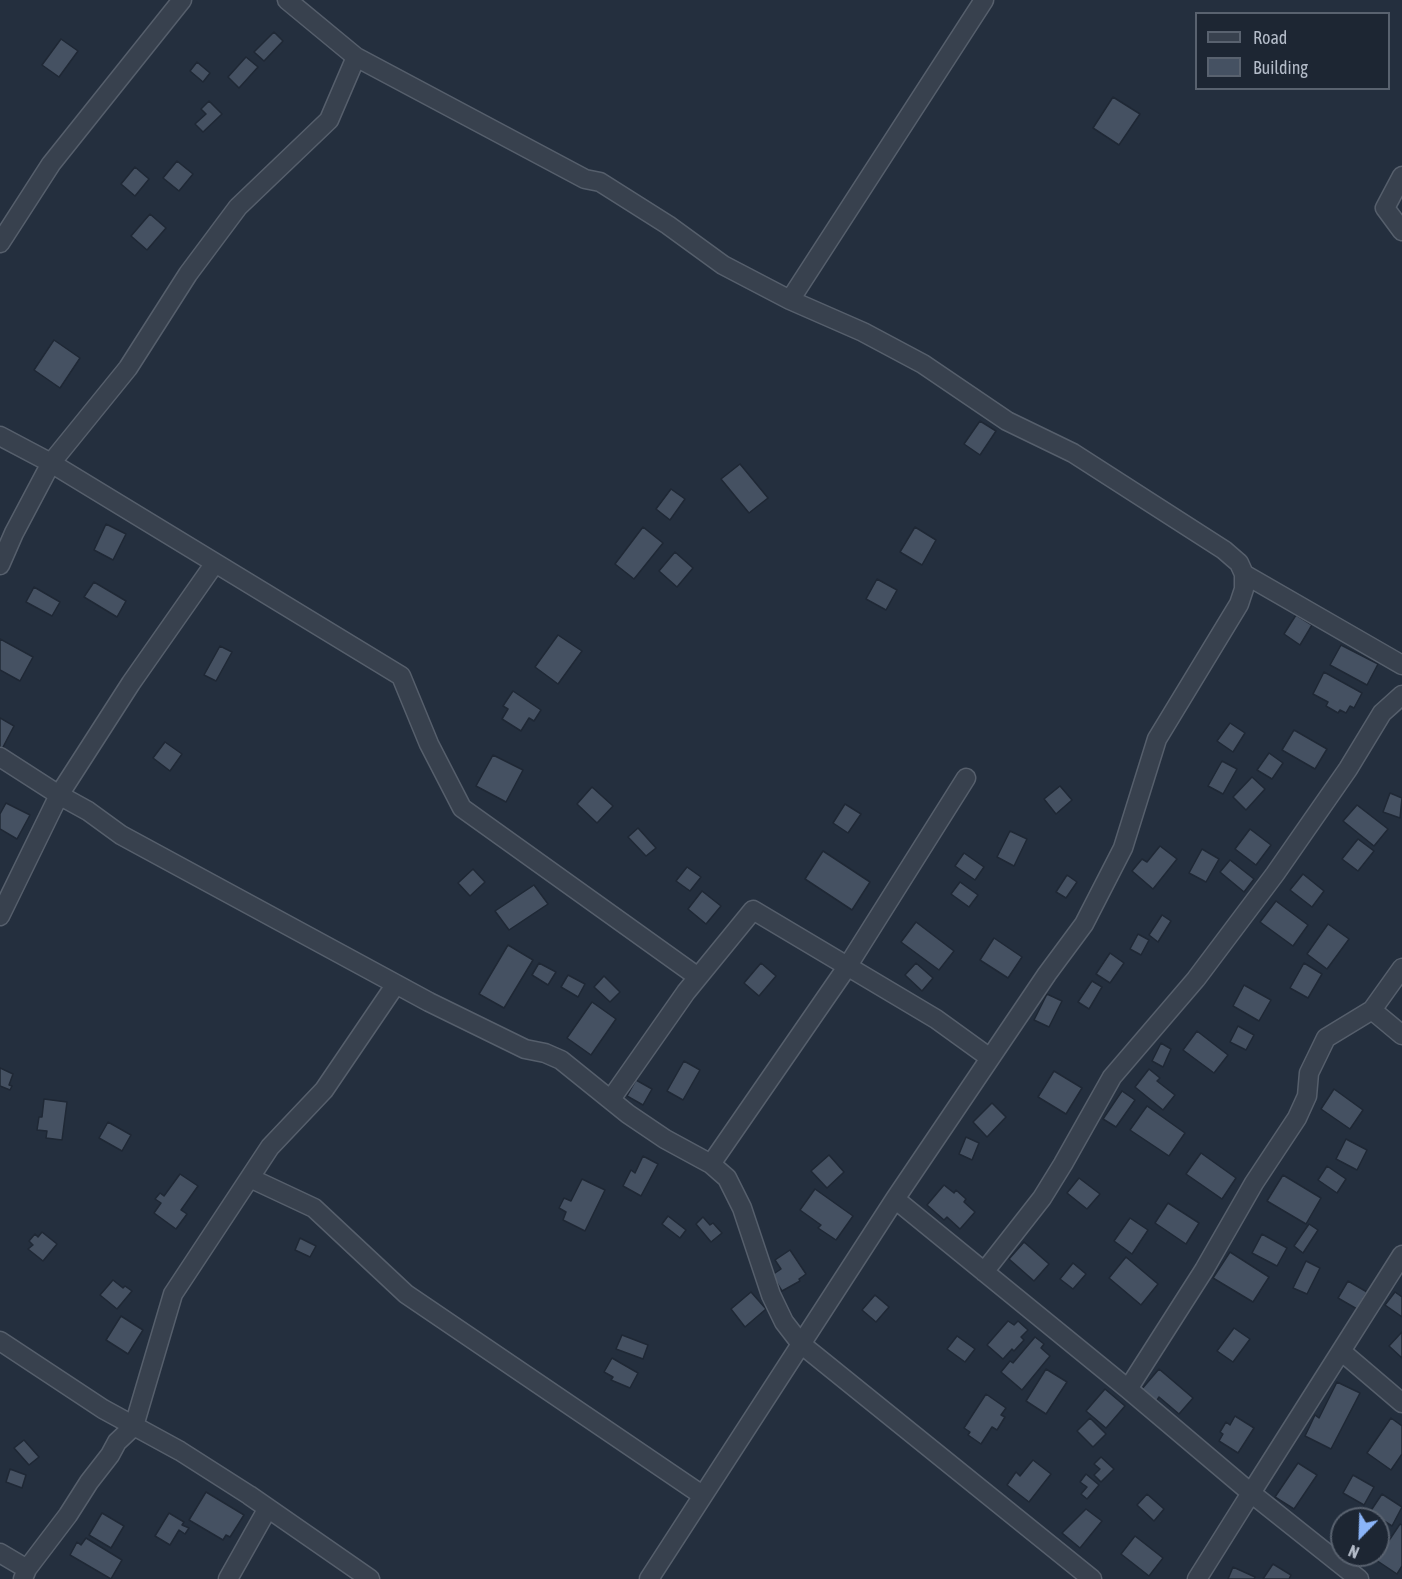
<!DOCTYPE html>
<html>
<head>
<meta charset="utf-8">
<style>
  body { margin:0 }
  #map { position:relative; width:1402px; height:1579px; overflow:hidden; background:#242f3e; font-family:"Asap Condensed",sans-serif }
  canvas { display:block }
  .legend { position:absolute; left:1195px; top:12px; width:195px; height:78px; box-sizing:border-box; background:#1d2633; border:2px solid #59626f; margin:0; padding:8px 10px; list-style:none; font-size:18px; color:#b4bcc9 }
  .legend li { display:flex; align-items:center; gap:12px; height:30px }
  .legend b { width:30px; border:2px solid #59626f }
  .north { position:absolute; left:1330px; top:1507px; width:60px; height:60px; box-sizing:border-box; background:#1d2633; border:2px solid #59626f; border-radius:50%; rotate:203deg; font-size:16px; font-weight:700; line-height:24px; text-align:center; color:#b4bcc9 }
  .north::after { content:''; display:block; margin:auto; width:21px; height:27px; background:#8ab4f8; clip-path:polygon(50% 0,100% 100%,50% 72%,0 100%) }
</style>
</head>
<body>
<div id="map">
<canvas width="1402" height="1579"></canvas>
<ul class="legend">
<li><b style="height:8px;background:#38414e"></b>Road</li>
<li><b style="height:16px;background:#455162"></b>Building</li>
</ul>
<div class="north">N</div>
</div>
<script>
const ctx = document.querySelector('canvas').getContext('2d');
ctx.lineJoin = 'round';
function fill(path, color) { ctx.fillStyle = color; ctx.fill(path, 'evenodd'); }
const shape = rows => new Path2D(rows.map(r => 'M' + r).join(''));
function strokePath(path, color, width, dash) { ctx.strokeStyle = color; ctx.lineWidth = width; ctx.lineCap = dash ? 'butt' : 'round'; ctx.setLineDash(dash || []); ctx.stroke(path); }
const building = shape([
  [274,32,283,41,264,61,254,52,274,32],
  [61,39,78,51,59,77,42,65,61,39],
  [246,57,258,67,239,88,228,77,246,57],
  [197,62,210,73,203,82,190,71,197,62],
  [1113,97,1140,114,1119,145,1093,128,1113,97],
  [209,101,222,114,203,132,195,124,206,114,201,109,209,101],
  [177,161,193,174,179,191,163,178,177,161],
  [135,167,149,179,135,196,121,184,135,167],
  [150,214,166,228,147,250,131,236,150,214],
  [54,340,80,358,60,388,34,370,54,340],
  [980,421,996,431,980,455,964,444,980,421],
  [740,464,768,498,749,513,721,479,740,464],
  [671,489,685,499,670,520,656,509,671,489],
  [106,524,126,534,113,560,94,550,106,524],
  [643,527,663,543,634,579,615,564,643,527],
  [915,527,936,540,922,565,900,552,915,527],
  [675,552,693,568,677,587,659,571,675,552],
  [877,579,897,590,886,610,866,599,877,579],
  [94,582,126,601,117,617,84,597,94,582],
  [34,587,60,602,52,616,26,602,34,587],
  [1296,615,1312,625,1300,645,1284,634,1296,615],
  [558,635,582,651,558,684,535,667,558,635],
  [0,639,33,657,20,681,0,670,0,639],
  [1341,645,1378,664,1367,685,1330,665,1341,645],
  [220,646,232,652,216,681,204,675,220,646],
  [1324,672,1362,693,1354,708,1350,706,1346,713,1340,710,1338,713,1326,706,1328,702,1313,694,1324,672],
  [513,691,541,710,534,721,529,718,521,731,502,719,508,709,503,706,513,691],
  [0,718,14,726,2,749,0,748,0,718],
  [1230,723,1245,733,1233,752,1217,741,1230,723],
  [1294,730,1327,749,1315,769,1282,750,1294,730],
  [165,742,182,754,170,771,153,758,165,742],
  [1269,753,1283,763,1272,779,1257,770,1269,753],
  [493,755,523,770,506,802,476,786,493,755],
  [1222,761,1237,769,1223,794,1208,786,1222,761],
  [1252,777,1265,789,1246,810,1233,797,1252,777],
  [1060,786,1072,800,1056,814,1044,799,1060,786],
  [592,787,613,806,597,823,577,804,592,787],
  [1390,793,1402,798,1400,818,1383,812,1390,793],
  [6,803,30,815,17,839,0,829,0,814,6,803],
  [845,804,861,814,848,833,833,823,845,804],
  [1357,805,1388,829,1374,846,1343,821,1357,805],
  [638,828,656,848,646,856,628,837,638,828],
  [1250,829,1271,845,1256,865,1235,849,1250,829],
  [1010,831,1027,839,1014,866,997,857,1010,831],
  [1358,839,1374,851,1358,871,1342,859,1358,839],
  [1160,846,1177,859,1153,889,1132,871,1142,859,1147,862,1160,846],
  [1202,849,1219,859,1206,882,1189,873,1202,849],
  [823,851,870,882,852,910,805,879,823,851],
  [964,853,984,867,975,880,955,866,964,853],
  [1230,860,1254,879,1244,892,1220,872,1230,860],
  [687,867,701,877,690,891,676,881,687,867],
  [473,869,485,882,470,896,458,883,473,869],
  [1303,874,1324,891,1312,907,1290,890,1303,874],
  [1067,875,1077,882,1066,898,1056,892,1067,875],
  [960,882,978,895,969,907,951,894,960,882],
  [534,885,548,904,509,930,495,911,534,885],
  [702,891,721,906,706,924,688,909,702,891],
  [1276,901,1308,925,1293,946,1260,922,1276,901],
  [1162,915,1171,921,1158,942,1149,935,1162,915],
  [916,922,954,951,939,970,901,942,916,922],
  [1328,924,1349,939,1327,969,1307,954,1328,924],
  [1138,934,1149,940,1141,955,1130,949,1138,934],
  [994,938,1022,957,1008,978,980,960,994,938],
  [508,945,533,960,504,1008,479,994,508,945],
  [1110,953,1124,963,1110,983,1096,974,1110,953],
  [539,963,556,972,548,985,532,975,539,963],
  [761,963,776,976,759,996,744,983,761,963],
  [916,963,933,978,922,991,905,975,916,963],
  [1304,963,1322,974,1308,998,1290,988,1304,963],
  [568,975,585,984,578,997,561,987,568,975],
  [604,976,620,992,610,1002,594,987,604,976],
  [1092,981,1102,987,1089,1009,1078,1002,1092,981],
  [1244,985,1271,1000,1259,1021,1233,1006,1244,985],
  [1047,994,1062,1001,1049,1027,1034,1020,1047,994],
  [592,1002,616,1019,591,1055,567,1038,592,1002],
  [1238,1026,1254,1035,1246,1050,1230,1042,1238,1026],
  [1197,1031,1228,1055,1214,1073,1183,1050,1197,1031],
  [1161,1043,1171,1049,1163,1067,1152,1061,1161,1043],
  [684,1061,700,1070,683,1100,667,1091,684,1061],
  [0,1068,13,1074,9,1085,12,1086,10,1090,0,1086,0,1068],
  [1149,1069,1160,1078,1157,1081,1175,1095,1163,1110,1135,1087,1149,1069],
  [1054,1071,1082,1088,1066,1114,1038,1097,1054,1071],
  [636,1080,652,1089,643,1105,627,1096,636,1080],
  [1334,1089,1363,1110,1350,1129,1321,1109,1334,1089],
  [1122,1091,1135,1100,1116,1127,1103,1119,1122,1091],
  [44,1099,67,1102,62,1140,46,1138,47,1131,37,1130,39,1117,42,1117,44,1099],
  [992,1103,1006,1117,987,1137,973,1122,992,1103],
  [1147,1106,1185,1133,1169,1156,1130,1130,1147,1106],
  [108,1122,131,1135,122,1151,99,1138,108,1122],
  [966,1137,979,1143,972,1160,959,1154,966,1137],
  [1346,1139,1367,1150,1357,1170,1336,1159,1346,1139],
  [1201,1153,1236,1178,1222,1199,1186,1174,1201,1153],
  [829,1155,844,1172,827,1188,811,1171,829,1155],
  [643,1156,658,1164,641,1196,623,1186,631,1170,635,1173,643,1156],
  [1327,1166,1346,1179,1337,1193,1318,1180,1327,1166],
  [180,1174,198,1186,181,1210,187,1214,176,1229,154,1213,161,1203,155,1199,160,1193,164,1196,180,1174],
  [1283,1175,1321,1198,1306,1224,1267,1201,1283,1175],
  [1079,1178,1100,1194,1087,1209,1067,1193,1079,1178],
  [582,1179,605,1190,585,1231,563,1220,566,1212,559,1208,564,1198,571,1201,582,1179],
  [944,1185,954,1193,956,1190,966,1199,964,1202,975,1212,960,1229,947,1217,944,1220,927,1205,944,1185],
  [815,1189,853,1216,836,1240,818,1228,821,1225,800,1210,815,1189],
  [1168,1203,1199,1223,1186,1244,1155,1223,1168,1203],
  [668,1216,686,1230,680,1238,662,1224,668,1216],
  [703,1217,710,1225,713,1223,722,1233,711,1242,696,1224,703,1217],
  [1130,1218,1148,1230,1132,1254,1114,1241,1130,1218],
  [1309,1224,1318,1230,1303,1253,1294,1246,1309,1224],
  [42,1232,57,1244,43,1261,28,1249,33,1245,29,1241,35,1234,38,1237,42,1232],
  [1262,1234,1287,1248,1277,1266,1252,1253,1262,1234],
  [300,1238,316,1246,310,1257,295,1250,300,1238],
  [1024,1242,1049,1264,1034,1281,1009,1259,1024,1242],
  [790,1250,806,1274,799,1279,800,1281,782,1291,772,1275,781,1269,775,1260,790,1250],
  [1230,1252,1269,1277,1253,1302,1213,1278,1230,1252],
  [1126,1257,1158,1284,1141,1305,1109,1278,1126,1257],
  [1306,1261,1320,1268,1307,1294,1293,1288,1306,1261],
  [1073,1263,1086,1274,1073,1289,1060,1279,1073,1263],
  [113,1280,123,1288,125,1286,132,1291,117,1309,100,1295,113,1280],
  [1348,1281,1367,1292,1357,1309,1338,1298,1348,1281],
  [751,1292,766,1309,745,1327,731,1309,751,1292],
  [1395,1292,1402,1297,1402,1317,1385,1305,1395,1292],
  [875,1295,889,1307,876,1322,862,1310,875,1295],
  [121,1316,143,1330,128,1354,106,1340,121,1316],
  [1008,1321,1014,1325,1018,1321,1028,1330,1021,1337,1024,1340,1014,1351,1012,1349,1003,1359,987,1345,1008,1321],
  [1234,1328,1250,1339,1233,1362,1217,1351,1234,1328],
  [1402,1332,1402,1358,1389,1346,1402,1332],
  [622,1335,648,1345,643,1359,616,1349,622,1335],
  [957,1336,975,1349,965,1362,947,1349,957,1336],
  [1035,1337,1044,1344,1041,1348,1050,1356,1022,1390,1001,1372,1010,1361,1013,1363,1035,1337],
  [612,1358,638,1373,630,1388,611,1380,613,1377,604,1372,612,1358],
  [1046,1369,1067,1382,1046,1414,1026,1401,1046,1369],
  [1159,1369,1193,1398,1179,1414,1159,1397,1156,1402,1141,1390,1159,1369],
  [1337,1382,1360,1393,1331,1449,1305,1436,1315,1415,1319,1418,1337,1382],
  [1105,1389,1125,1406,1106,1428,1086,1411,1105,1389],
  [986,1394,1006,1408,1001,1415,1005,1417,997,1430,992,1427,981,1444,968,1435,970,1432,964,1428,986,1394],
  [1235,1416,1254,1428,1238,1453,1219,1441,1223,1434,1220,1432,1226,1422,1230,1425,1235,1416],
  [1090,1418,1106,1434,1093,1447,1077,1431,1090,1418],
  [1391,1418,1402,1426,1402,1454,1391,1470,1367,1453,1391,1418],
  [24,1440,39,1457,29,1465,14,1448,24,1440],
  [1101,1457,1114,1469,1101,1482,1094,1475,1100,1469,1094,1464,1101,1457],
  [1033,1460,1051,1474,1029,1502,1007,1485,1016,1472,1020,1476,1033,1460],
  [1298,1463,1317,1475,1294,1509,1275,1497,1298,1463],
  [10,1469,26,1475,22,1488,6,1482,10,1469],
  [1086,1474,1099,1485,1087,1499,1081,1494,1087,1487,1080,1482,1086,1474],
  [1353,1475,1374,1487,1364,1505,1343,1493,1353,1475],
  [206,1492,244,1515,230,1537,226,1535,223,1540,189,1520,206,1492],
  [1147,1494,1164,1509,1154,1521,1137,1505,1147,1494],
  [1382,1494,1402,1507,1392,1526,1370,1512,1382,1494],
  [1086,1509,1102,1521,1080,1548,1062,1533,1086,1509],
  [102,1513,124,1526,111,1548,89,1535,102,1513],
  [169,1513,184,1522,182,1525,189,1528,185,1534,179,1530,170,1545,155,1536,169,1513],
  [1400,1524,1402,1525,1402,1566,1397,1574,1376,1560,1400,1524],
  [1135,1536,1163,1558,1149,1576,1121,1554,1135,1536],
  [86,1538,122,1560,111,1579,70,1555,77,1542,81,1545,86,1538],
  [1273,1564,1291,1575,1289,1579,1263,1579,1273,1564],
  [1233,1567,1255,1577,1254,1579,1228,1579,1233,1567]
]);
const minor = shape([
  [287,0,356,57,585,179,600,182,668,225,723,265,790,300,863,332,923,364,1007,421,1073,453,1224,550,1239,563,1244,574,1244,589,1239,604,1157,739,1123,848,1084,924,1047,974,895,1199,649,1579],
  [1402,176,1385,208,1402,231],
  [0,243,51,164,182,0],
  [790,300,984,0],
  [0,436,51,463,401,676,429,744,462,808,698,977],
  [0,565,14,533,51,463,128,368,188,274,238,207,329,120,356,57],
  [1244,574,1402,665],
  [0,757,59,795,88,811,121,835,429,1002,525,1049,545,1053,561,1060,628,1114,665,1139,711,1164,727,1178,742,1208,771,1295,784,1322,801,1344,1092,1579],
  [0,916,59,795,131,683,215,563],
  [1372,1010,1402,1035],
  [611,1099,686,992,753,910,936,1019,990,1058],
  [711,1164,847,967,966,778],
  [250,1178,314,1208,406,1294,702,1495],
  [895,1199,1128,1389,1251,1493,1402,1255],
  [984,1272,1042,1198,1063,1164,1112,1077,1196,979,1275,874,1348,769,1382,713,1402,695],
  [0,1341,103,1409,180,1451,249,1495,370,1579],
  [1341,1351,1402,1403],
  [1128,1389,1204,1270,1254,1183,1297,1118,1307,1096,1309,1073,1326,1038,1372,1010,1402,968],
  [0,1553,27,1569],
  [23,1579,27,1569,68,1515,89,1482,110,1455,117,1442,134,1426,173,1294,270,1147,324,1090,396,984],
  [228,1579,268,1508],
  [1197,1579,1251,1493,1359,1579]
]);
fill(building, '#455162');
strokePath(building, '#1f2835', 1.5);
strokePath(minor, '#565f6c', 21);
strokePath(minor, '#38414e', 18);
</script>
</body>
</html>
